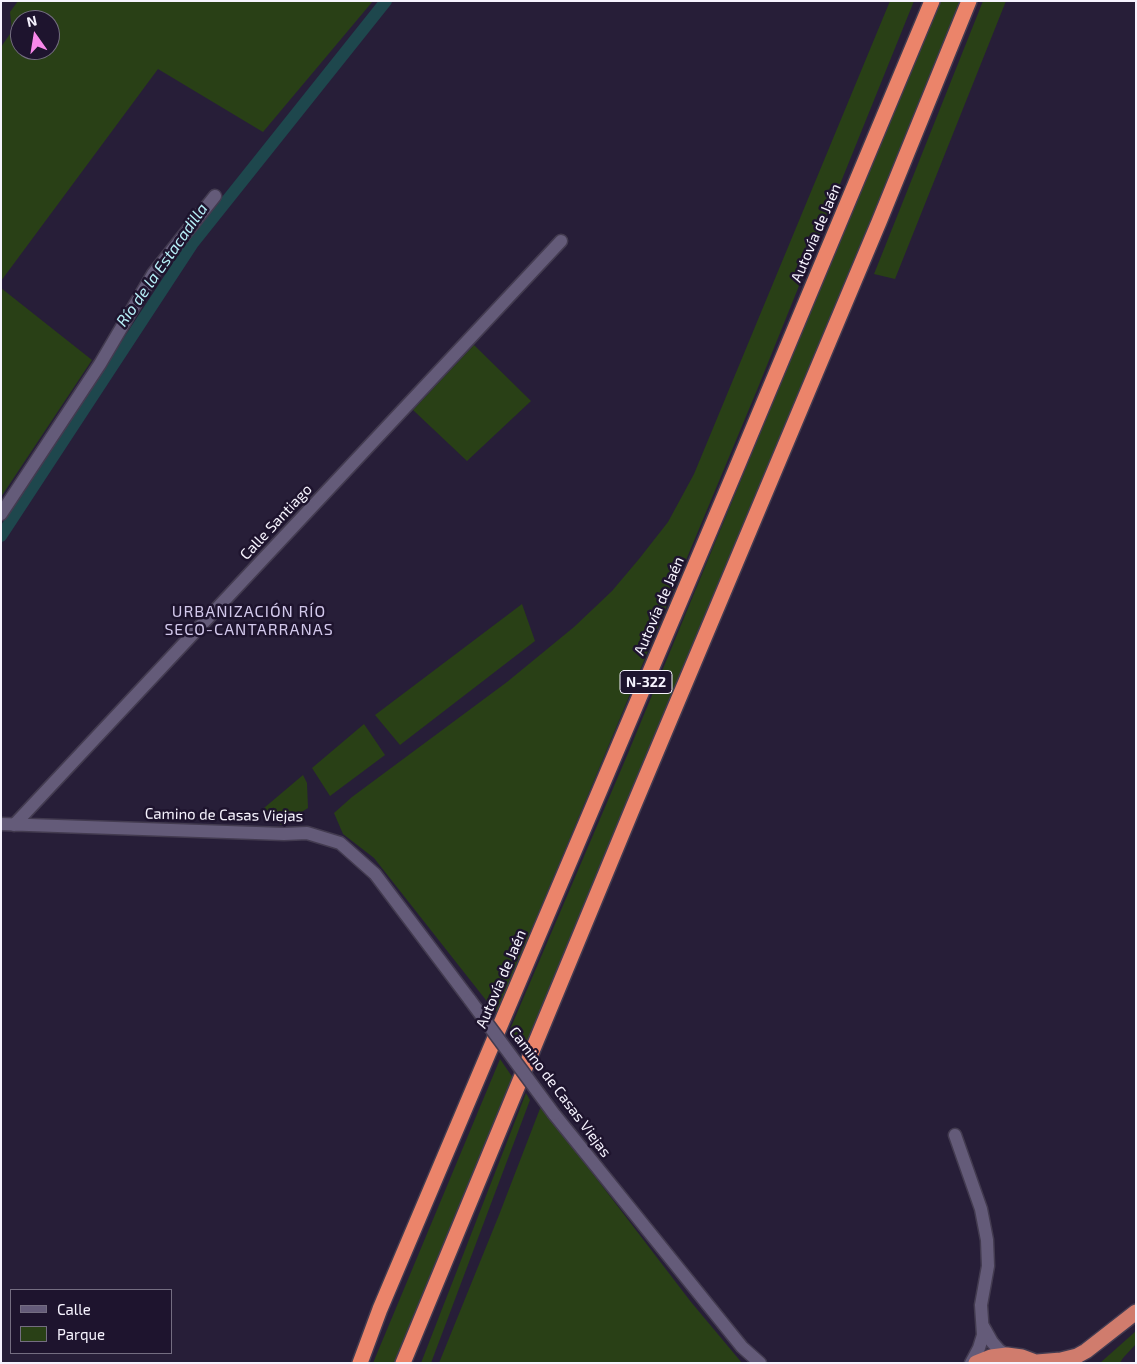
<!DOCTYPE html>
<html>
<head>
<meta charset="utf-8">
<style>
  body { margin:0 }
  #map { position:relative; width:1137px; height:1364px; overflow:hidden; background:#271e38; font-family:"Exo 2",sans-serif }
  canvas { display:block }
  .frame { position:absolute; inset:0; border:2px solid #f6f3fe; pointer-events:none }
  .legend { position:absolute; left:10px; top:1289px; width:162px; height:65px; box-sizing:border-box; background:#1e142e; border:1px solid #746d81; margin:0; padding:6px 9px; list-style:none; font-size:15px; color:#f6f3fe }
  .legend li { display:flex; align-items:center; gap:10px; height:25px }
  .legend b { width:25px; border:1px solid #746d81 }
  .north { position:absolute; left:10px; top:10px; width:50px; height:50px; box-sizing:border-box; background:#1e142e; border:1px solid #746d81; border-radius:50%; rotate:347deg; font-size:14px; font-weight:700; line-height:20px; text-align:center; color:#f6f3fe }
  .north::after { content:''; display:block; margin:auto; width:18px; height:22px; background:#f888ea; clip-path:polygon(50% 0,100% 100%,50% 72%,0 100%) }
</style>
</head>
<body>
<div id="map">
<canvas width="1137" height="1364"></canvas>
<div class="frame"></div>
<ul class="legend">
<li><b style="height:6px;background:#645b79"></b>Calle</li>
<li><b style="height:14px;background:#294016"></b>Parque</li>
</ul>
<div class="north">N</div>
</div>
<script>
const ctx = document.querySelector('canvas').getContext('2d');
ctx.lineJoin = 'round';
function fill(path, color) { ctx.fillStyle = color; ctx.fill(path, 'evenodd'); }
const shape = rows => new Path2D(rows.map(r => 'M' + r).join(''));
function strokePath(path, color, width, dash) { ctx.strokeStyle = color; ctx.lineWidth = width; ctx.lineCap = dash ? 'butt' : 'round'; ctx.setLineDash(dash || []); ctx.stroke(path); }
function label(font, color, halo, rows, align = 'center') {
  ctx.font = font + ' "Exo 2",sans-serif'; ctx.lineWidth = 5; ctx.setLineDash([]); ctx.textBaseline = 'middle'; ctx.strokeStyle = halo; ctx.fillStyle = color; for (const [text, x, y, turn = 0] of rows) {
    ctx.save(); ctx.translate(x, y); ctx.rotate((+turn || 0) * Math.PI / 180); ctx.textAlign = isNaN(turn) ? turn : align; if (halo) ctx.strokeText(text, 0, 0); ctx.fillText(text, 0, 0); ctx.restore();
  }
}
const green = shape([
  [18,1,373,1,263,132,158,69,1,281,1,47,12,31,10,12],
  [20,20,50,20,50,50,20,50],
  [890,1,914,1,757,390,497,1013,489,1004,374,858,343,834,334,813,352,797,507,682,574,627,612,591,639,559,668,522,694,474],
  [939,1,962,1,768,469,523,1053,508,1034,626,758],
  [983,1,1006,1,895,279,874,274],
  [1,288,92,360,1,497],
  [474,345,531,401,467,461,413,410],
  [522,604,535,641,400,745,375,715],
  [364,724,385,755,330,796,312,768],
  [303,775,307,783,308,808,281,825,264,808],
  [500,1059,513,1078,395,1363,373,1363],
  [526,1093,530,1100,431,1363,421,1363],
  [541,1106,691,1302,742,1363,439,1363,499,1215],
  [1136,1331,1136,1344,1123,1358,1120,1363,1100,1363]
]);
const canal = shape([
  [1,536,193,243,386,1]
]);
const minor = shape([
  [1,514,100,364,153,274,215,196],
  [1,824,284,834,307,833,340,843,375,874,470,1000],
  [14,825,561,241],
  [554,1114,742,1347,760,1363],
  [955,1135,981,1209,987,1240,988,1266,981,1305,983,1335,979,1348,971,1363],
  [983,1326,992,1342,999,1350,1007,1355]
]);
const trunk = shape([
  [1037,1362,1061,1360,1077,1356,1086,1351,1136,1312],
  [976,1363,991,1357,1007,1355,1022,1357,1038,1363]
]);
const motorway = shape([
  [360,1363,380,1309,736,469,932,1],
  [403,1363,634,805,879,222,969,1]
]);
const minorBridge = shape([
  [470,1000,554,1114]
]);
const shields = [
  [646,682,52]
];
const shieldNames = [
  ["N-322",646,682]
];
const streetNames = [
  ["Autovía de Jaén",816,233,-67],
  ["Calle Santiago",276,522,-47],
  ["Autovía de Jaén",659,606,-67],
  ["Camino de Casas Viejas",224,815,1],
  ["Autovía de Jaén",501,979,-67],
  ["Camino de Casas Viejas",560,1092,53]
];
const waterNames = [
  ["Río de la Estacadilla",162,265,-55]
];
const neighbourhoodNames = [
  ["URBANIZACIÓN RÍO",249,612],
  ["SECO-CANTARRANAS",249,630]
];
fill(green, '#294016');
strokePath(canal, '#1e474d', 12);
strokePath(minor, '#433b50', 15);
strokePath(trunk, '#433b50', 18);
strokePath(motorway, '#433b50', 18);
strokePath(minor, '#645b79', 12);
strokePath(trunk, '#d07c6d', 15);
strokePath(motorway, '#eb846a', 15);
strokePath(minorBridge, '#433b50', 15, []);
strokePath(minorBridge, '#645b79', 12);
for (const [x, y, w] of shields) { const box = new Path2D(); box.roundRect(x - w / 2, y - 11.5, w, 23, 4); ctx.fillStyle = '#1e142e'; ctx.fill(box); strokePath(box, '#f6f3fe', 1); }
label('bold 14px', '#f6f3fe', null, shieldNames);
label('15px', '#f6f3fe', '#1e142e', streetNames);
label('italic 16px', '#b6eff7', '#1e142e', waterNames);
ctx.letterSpacing = '1px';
label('16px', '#d2c8eb', '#1e142e', neighbourhoodNames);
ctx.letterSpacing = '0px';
</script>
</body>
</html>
